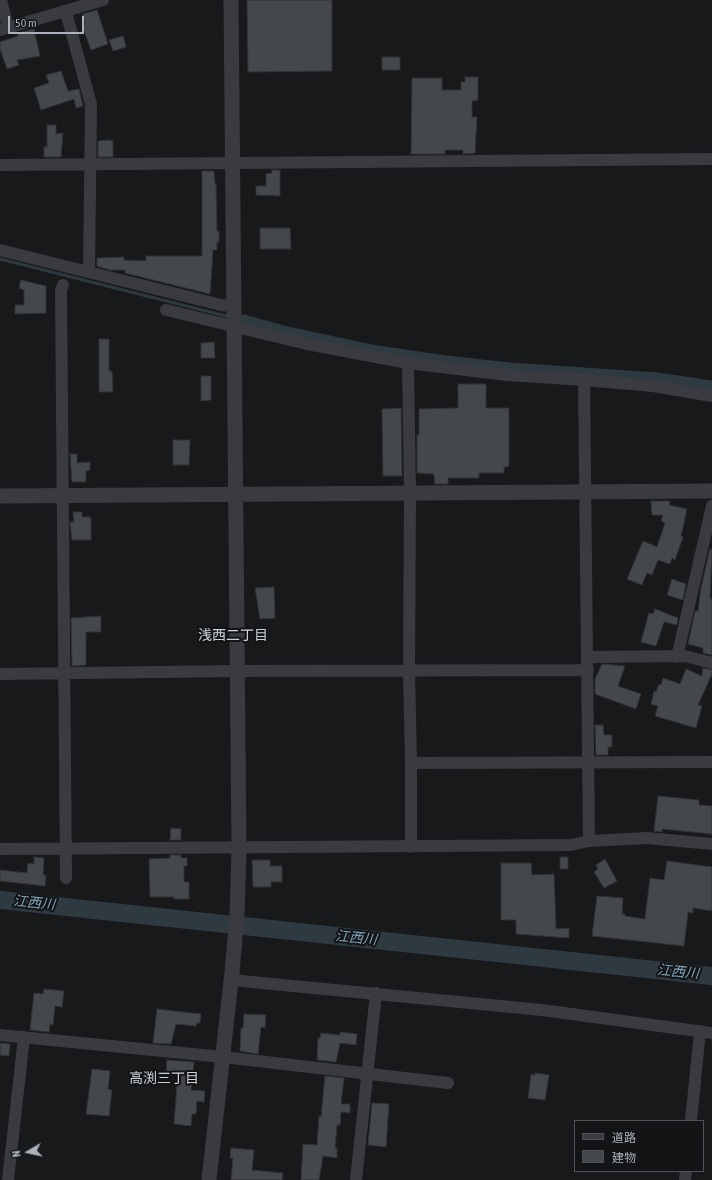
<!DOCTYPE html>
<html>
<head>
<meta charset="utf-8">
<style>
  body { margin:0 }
  #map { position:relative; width:712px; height:1180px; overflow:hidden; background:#18191b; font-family:"Asap Condensed","Noto Sans JP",sans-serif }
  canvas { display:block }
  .legend { position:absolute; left:574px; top:1120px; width:130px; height:52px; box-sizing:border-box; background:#131416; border:1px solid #4f5358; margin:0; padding:5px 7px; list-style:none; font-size:12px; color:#aab1bb }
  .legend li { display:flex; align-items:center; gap:8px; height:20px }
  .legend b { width:20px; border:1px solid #4f5358 }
  .north { position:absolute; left:8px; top:1132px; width:40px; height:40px; -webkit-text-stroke:3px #131416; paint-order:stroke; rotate:261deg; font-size:11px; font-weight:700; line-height:16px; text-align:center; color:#aab1bb }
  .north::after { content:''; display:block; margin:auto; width:14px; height:18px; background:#aab1bb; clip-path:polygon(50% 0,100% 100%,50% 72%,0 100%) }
  .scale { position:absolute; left:8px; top:16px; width:76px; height:18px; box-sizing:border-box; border:2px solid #aab1bb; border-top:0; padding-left:5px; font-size:12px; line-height:14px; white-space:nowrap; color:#aab1bb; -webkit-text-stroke:3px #131416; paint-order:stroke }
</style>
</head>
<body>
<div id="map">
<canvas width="712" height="1180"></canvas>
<ul class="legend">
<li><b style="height:5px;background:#393b40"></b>道路</li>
<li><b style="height:11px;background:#44474b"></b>建物</li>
</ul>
<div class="north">N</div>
<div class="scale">50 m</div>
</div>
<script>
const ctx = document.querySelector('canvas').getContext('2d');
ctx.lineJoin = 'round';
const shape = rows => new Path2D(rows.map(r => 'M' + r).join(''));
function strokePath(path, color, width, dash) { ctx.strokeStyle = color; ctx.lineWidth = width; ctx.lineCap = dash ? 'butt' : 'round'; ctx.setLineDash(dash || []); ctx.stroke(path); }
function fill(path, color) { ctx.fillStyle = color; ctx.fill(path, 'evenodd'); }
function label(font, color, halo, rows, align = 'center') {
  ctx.font = font + ' "Asap Condensed","Noto Sans JP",sans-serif'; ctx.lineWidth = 4; ctx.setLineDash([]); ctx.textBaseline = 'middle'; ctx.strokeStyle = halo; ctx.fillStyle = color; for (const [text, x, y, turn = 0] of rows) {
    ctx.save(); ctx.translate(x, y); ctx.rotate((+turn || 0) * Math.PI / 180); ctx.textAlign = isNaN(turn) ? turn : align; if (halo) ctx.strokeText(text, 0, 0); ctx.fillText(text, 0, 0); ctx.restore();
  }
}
const stream = shape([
  [0,259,226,316]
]);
const canal = shape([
  [244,320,287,332,371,350,445,361,510,368,657,378,712,386]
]);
const river = shape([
  [0,900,712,976]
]);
const building = shape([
  [247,0,332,0,332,71,248,72,247,0],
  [97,10,108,44,91,50,82,25,85,24,82,14,97,10],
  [34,29,40,56,17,60,19,65,7,69,0,49,0,42,18,36,18,33,34,29],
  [123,36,126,47,113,51,109,40,123,36],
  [382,57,400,57,400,70,382,70,382,57],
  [61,71,68,91,79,89,83,106,76,108,74,99,41,110,34,88,49,83,46,75,61,71],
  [465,77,478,77,478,100,472,101,472,117,477,117,475,153,463,154,463,150,445,150,445,154,411,154,412,78,442,78,442,90,461,90,461,82,465,82,465,77],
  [47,125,56,125,56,134,63,133,61,157,44,157,44,147,47,147,47,125],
  [108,140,113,141,113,157,98,157,98,141,108,140],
  [272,170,280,170,280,196,256,195,256,186,266,186,266,174,272,173,272,170],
  [202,171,214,171,215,184,216,184,217,231,219,231,219,242,217,242,217,250,213,250,210,294,125,273,125,270,110,270,97,266,97,258,124,257,124,260,146,261,146,256,202,256,202,171],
  [260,228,290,228,291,249,260,249,260,228],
  [21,280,46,286,46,313,15,314,15,305,24,305,24,290,19,288,21,280],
  [99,339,109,339,109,371,112,371,113,392,99,392,99,339],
  [214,342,215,358,201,358,201,343,214,342],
  [201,376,211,376,211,400,201,401,201,376],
  [458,384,486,384,486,408,509,408,509,466,504,467,504,473,479,473,479,478,448,478,448,484,435,484,434,474,417,473,417,435,419,435,419,409,458,408,458,384],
  [401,408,402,476,383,476,382,409,401,408],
  [173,440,190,440,189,465,173,465,173,440],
  [70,454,77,454,77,463,90,462,90,470,86,471,86,482,72,482,70,454],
  [651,501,670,501,669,505,687,509,681,536,683,537,675,560,672,558,670,564,658,560,652,575,647,573,642,585,627,579,643,541,657,547,665,523,661,521,663,515,652,515,651,501],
  [73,512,82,512,82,517,91,517,91,540,72,540,70,522,74,522,73,512],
  [710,549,712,549,710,599,712,599,712,655,703,653,703,648,688,644,695,611,698,611,701,588,710,549],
  [672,579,686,584,683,600,667,595,672,579],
  [274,587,275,618,260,619,255,588,274,587],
  [655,609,678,618,677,625,664,622,656,646,641,642,649,613,653,614,655,609],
  [101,616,101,632,86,632,86,665,72,666,71,618,101,616],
  [602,664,625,666,618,686,641,694,636,709,595,694,595,679,602,664],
  [703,668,712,670,712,674,698,705,702,706,696,728,655,716,658,706,651,704,654,691,656,692,659,684,661,685,663,678,680,684,686,669,702,676,703,668],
  [595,725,603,725,604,735,612,735,612,747,608,747,608,755,596,755,595,725],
  [658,796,699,800,699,805,712,806,712,834,662,829,662,832,654,831,658,796],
  [171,828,181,829,181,840,170,840,171,828],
  [170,855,181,855,181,858,187,858,187,866,184,866,184,882,189,882,189,899,174,899,174,897,150,897,149,859,170,858,170,855],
  [34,857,44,858,43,875,46,875,45,886,0,881,0,870,27,873,28,863,34,864,34,857],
  [560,857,568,857,568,869,560,869,560,857],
  [605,859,617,881,604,888,594,872,598,869,596,865,605,859],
  [252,860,270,860,270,866,282,866,282,882,271,882,271,887,253,887,252,860],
  [667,861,712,867,712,911,693,908,693,913,688,912,684,946,592,936,597,896,623,898,622,914,625,914,625,916,645,919,650,878,664,880,667,861],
  [501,863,531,863,532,875,554,874,556,929,569,928,569,938,516,934,516,920,501,920,501,863],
  [44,989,64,991,62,1007,55,1006,53,1025,50,1024,49,1032,30,1030,34,993,43,994,44,989],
  [157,1009,201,1014,200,1023,197,1023,196,1026,176,1024,171,1044,153,1043,157,1009],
  [244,1014,266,1015,265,1028,261,1027,258,1054,240,1051,241,1028,243,1028,244,1014],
  [340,1032,357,1034,356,1045,340,1043,336,1062,317,1060,318,1038,320,1038,321,1033,340,1035,340,1032],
  [0,1043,10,1044,9,1056,0,1055,0,1043],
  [167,1060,194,1062,191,1090,205,1091,204,1102,197,1101,196,1114,192,1114,191,1126,174,1124,178,1073,166,1072,167,1060],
  [92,1069,110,1071,108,1089,112,1090,109,1116,86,1114,92,1069],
  [535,1073,549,1075,545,1100,528,1098,531,1074,535,1075,535,1073],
  [325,1076,344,1078,341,1104,350,1104,350,1113,341,1112,340,1125,337,1125,335,1148,337,1148,337,1158,323,1156,319,1180,301,1180,303,1144,317,1145,319,1116,321,1117,325,1076],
  [372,1103,389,1104,386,1147,368,1145,372,1103],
  [231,1148,254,1150,252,1170,283,1173,282,1180,231,1180,233,1158,230,1158,231,1148]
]);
const minor = shape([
  [1,0,8,27],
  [66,12,91,104,89,272],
  [0,30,103,0],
  [0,165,712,159],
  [0,250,221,305,234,306],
  [63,285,61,290,66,878],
  [166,310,307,344,408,363],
  [587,657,685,656,712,663],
  [677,657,712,506],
  [0,674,237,671,588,670],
  [411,763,712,762],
  [589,841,584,380,653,386,712,396],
  [411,847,411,763,409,671,410,493,408,363,507,375,584,380],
  [0,849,571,845,589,841,647,838,712,844],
  [231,980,542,1010,712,1033],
  [0,1035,223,1057,448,1083],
  [691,1121,700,1031],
  [8,1180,24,1037],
  [356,1180,376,993],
  [685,1180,686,1171]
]);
const tertiary = shape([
  [0,496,712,491],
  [209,1180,232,972,237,916,239,848,231,0]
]);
const neighbourhoodNames = [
  ["浅西二丁目",233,636],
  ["高渕三丁目",164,1079]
];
const waterNames = [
  ["江西川",34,903,6],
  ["江西川",356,938,6],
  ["江西川",678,972,6]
];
strokePath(stream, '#2e3a40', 3);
strokePath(canal, '#2e3a40', 11);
strokePath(river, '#2e3a40', 18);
fill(building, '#44474b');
strokePath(building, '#323337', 1);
strokePath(minor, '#393b40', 12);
strokePath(tertiary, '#393b40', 15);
label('14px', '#ccd0d7', '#131416', neighbourhoodNames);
label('italic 14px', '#80a3b7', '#131416', waterNames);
</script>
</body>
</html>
